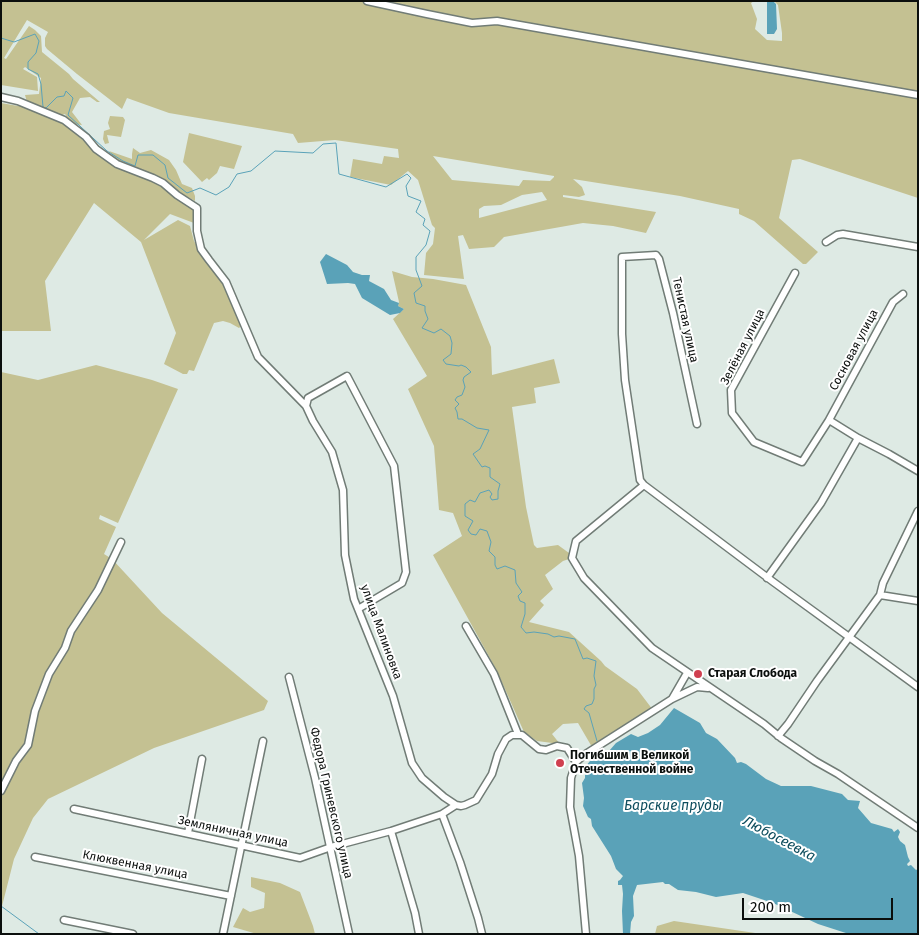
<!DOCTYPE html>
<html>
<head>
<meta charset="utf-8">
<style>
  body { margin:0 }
  #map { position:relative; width:919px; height:935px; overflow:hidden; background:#deeae4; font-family:"Fira Sans",sans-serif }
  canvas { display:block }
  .frame { position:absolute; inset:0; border:2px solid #0b0f0d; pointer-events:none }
  .scale { position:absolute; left:742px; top:898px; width:151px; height:22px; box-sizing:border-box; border:2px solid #0b0f0d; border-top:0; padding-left:6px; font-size:15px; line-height:18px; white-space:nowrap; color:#0b0f0d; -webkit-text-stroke:4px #fff; paint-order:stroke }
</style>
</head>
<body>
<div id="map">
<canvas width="919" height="935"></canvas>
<div class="frame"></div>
<div class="scale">200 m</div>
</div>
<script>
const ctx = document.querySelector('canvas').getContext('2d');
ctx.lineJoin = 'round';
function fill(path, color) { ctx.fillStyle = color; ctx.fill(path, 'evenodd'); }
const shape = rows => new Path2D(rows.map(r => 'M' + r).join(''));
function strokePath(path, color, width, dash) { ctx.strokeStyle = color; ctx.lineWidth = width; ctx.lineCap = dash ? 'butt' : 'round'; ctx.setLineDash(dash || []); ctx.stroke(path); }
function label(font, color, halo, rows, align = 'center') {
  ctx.font = font + ' "Fira Sans",sans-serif'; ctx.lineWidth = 4; ctx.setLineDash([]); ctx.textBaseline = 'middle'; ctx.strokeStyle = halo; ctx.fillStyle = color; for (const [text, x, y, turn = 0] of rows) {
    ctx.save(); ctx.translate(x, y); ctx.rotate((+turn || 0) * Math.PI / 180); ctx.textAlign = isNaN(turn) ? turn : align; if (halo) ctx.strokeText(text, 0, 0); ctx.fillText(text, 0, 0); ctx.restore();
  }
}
const green = shape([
  [1,1,754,1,751,3,757,19,755,29,767,40,782,41,782,33,778,5,774,1,918,1,918,198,800,159,792,160,779,218,818,252,806,264,803,264,754,221,739,214,739,209,680,196,573,179,582,187,585,195,579,197,563,195,563,197,656,212,646,233,613,226,583,223,504,237,494,247,469,249,463,235,458,236,464,279,424,275,426,253,433,244,435,228,432,225,418,180,408,171,391,185,350,177,353,159,382,164,384,156,399,158,398,149,335,140,298,143,293,134,169,113,127,98,122,109,77,74,47,49,45,46,45,38,48,32,27,20,4,58,6,59,29,26,35,30,41,36,42,52,69,74,73,79,100,102,97,102,90,97,80,98,72,112,82,125,72,124,65,114,62,115,27,102,25,95,39,94,41,78,25,67,23,69,37,77,38,91,1,85],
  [433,156,554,176,554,177,550,181,523,180,519,186,452,180],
  [542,192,547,200,479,218,479,209,484,206,501,205,522,195],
  [1,103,18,106,19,104,65,125,90,146,94,151,114,166,160,183,172,196,194,209,194,223,170,214,144,240,178,220,190,226,194,241,207,264,222,281,242,325,239,328,230,323,223,321,214,323,194,371,189,370,187,374,183,374,164,364,176,333,141,242,94,203,45,281,51,331,1,331],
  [110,116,123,117,125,120,121,137,107,135,109,143,105,144,103,139,104,131,110,129,108,123],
  [189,133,242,146,234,169,220,166,217,173,209,180,207,178,202,182,183,162],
  [133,148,140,153,151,150,169,160,176,170,182,184,192,188,195,196,195,201,184,195,159,179,116,161,109,151,132,159,132,154],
  [392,271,412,277,433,279,466,285,491,347,492,375,554,359,560,383,534,388,536,403,512,407,526,507,534,545,537,548,558,545,569,553,572,558,563,561,545,575,553,589,540,601,544,605,529,622,569,632,601,661,605,666,637,689,653,710,592,747,578,723,563,724,552,734,560,744,537,741,524,732,497,671,433,555,462,536,453,513,439,510,434,446,408,389,427,376,393,319,404,309,398,306,399,302],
  [96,365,152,380,178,389,118,523,100,515,99,519,116,527,104,554,112,559,162,613,268,701,264,710,154,748,48,799,33,818,14,859,1,910,1,372,38,380],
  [251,877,280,883,300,892,313,926,315,934,257,934,233,927,243,908,250,912,264,908,265,893,251,887],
  [674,921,762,934,655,934,657,926]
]);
const water = shape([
  [768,1,773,1,776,4,777,29,774,34,767,34,767,2],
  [326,254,347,265,353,272,362,275,370,275,369,281,384,289,391,300,399,303,398,306,404,309,400,313,390,315,362,298,355,284,348,283,327,284,320,262],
  [674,708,700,723,706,733,717,739,735,758,737,763,741,762,746,764,766,779,781,786,811,786,842,794,848,800,860,801,858,808,871,823,892,829,894,832,898,829,900,832,898,837,900,841,905,845,908,857,910,861,907,864,908,866,911,865,916,870,918,869,918,934,849,934,818,924,773,903,743,893,716,897,696,892,678,890,669,884,665,884,663,882,637,885,633,896,634,916,631,922,630,934,623,934,622,911,623,894,622,885,618,885,618,881,620,880,623,876,616,869,611,856,592,826,591,819,588,817,583,806,584,798,582,783,585,778,585,767,590,761,609,751,616,743,631,734,638,737,648,733,660,725]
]);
const stream = shape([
  [1,38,14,42,35,34,39,41,36,53,28,62,28,69,38,74,41,84,43,107,46,108,57,97,64,96,66,91,73,98,68,115,107,151,123,161,135,166,138,155,153,155,165,165,168,178,187,193,200,188,216,195,229,187,237,174,251,171,275,151,313,153,323,144,336,143,339,174,386,187,407,174,411,178,406,186,408,196,421,201,416,212,425,219,423,225,430,231,426,245,416,257,416,270,422,286,414,293,416,303,425,306,425,311,428,319,422,328,434,333,441,329,450,336,452,343,451,354,443,360,446,364,459,366,461,365,466,367,471,372,464,377,463,380,465,387,462,395,457,397,455,400,459,404,455,408,457,412,458,419,462,419,477,428,489,430,480,449,473,454,482,467,485,466,490,468,490,477,500,484,498,491,498,499,492,500,490,497,492,494,489,490,480,493,475,502,470,500,465,504,465,516,473,521,468,530,471,534,476,535,480,529,487,531,491,542,489,551,495,557,495,565,497,569,505,566,515,570,516,583,522,592,518,596,520,601,525,603,525,614,521,627,526,633,534,632,548,634,554,637,559,636,575,639,583,659,587,658,596,661,594,676,596,685,594,689,594,699,592,704,586,706,584,709,589,713,597,741],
  [1,906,39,934]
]);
const minor = shape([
  [367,1,427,14,472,23,497,21,918,95],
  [1,97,18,101,64,120,86,137,96,149,117,164,153,178,163,183,177,195,197,208,197,231,201,249,209,260,226,282,258,357,306,406,313,421,332,452,343,490,345,555,354,599,393,696,412,763,422,778,444,797,456,805],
  [826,242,837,235,843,234,918,247],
  [795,273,731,390,732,413,754,442,802,462,829,420,858,438],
  [306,406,308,398,347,376,394,466,406,572,402,583,358,609],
  [829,420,893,302,903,294],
  [697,424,673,313,659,259,656,255,622,257,622,334,625,380,640,480,644,485,576,541,572,558,584,578,652,648,764,724,781,738,815,761,838,774,918,828],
  [644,485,772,581,918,687],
  [767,578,821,503,858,438,889,454,918,471],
  [880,595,918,601],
  [466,626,494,674,518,734],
  [289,677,315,778,349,934],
  [672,699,687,673],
  [778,736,788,724,817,681,880,595,883,583,918,511],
  [1,791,16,761,28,745,35,711,49,674,65,648,71,631,98,590,121,542],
  [456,805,461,806,465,805,476,800,492,774,498,754,506,739,512,735,522,735,539,749,546,750,557,746,567,748,576,762],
  [456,805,442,814,460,862,478,918,482,934],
  [74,809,300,858,331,847,391,831,442,814],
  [391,831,415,913,419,934],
  [188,833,202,759],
  [35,857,231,896],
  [64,920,133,934],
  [223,934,263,741],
  [586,934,579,856,570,807,571,778,576,762,584,755,672,699,697,687,708,688]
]);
const markers = [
  [698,674,5,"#d04050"],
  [560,763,5,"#d04050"]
];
const streetNames = [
  ["Тенистая улица",685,320,78],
  ["Зелёная улица",743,347,-63],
  ["Сосновая улица",854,350,-62],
  ["улица Малиновка",381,632,70],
  ["Федора Гриневского улица",331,803,77],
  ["Земляничная улица",233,832,12],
  ["Клюквенная улица",135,865,11]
];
const poiNames = [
  ["Старая Слобода",708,674],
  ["Погибшим в Великой",570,756],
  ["Отечественной войне",570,770]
];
const waterNames = [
  ["Барские пруды",673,806],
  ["Любосеевка",779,839,28]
];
fill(green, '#c4c192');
fill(water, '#5aa2b8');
strokePath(stream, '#5aa2b8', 1);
strokePath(minor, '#717c76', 9);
strokePath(minor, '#fff', 6);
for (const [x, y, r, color] of markers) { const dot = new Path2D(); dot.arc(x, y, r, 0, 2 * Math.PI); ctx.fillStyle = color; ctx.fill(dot); strokePath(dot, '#fff', 2); }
label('12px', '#0b0f0d', '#fff', streetNames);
label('bold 12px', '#0b0f0d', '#fff', poiNames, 'left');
label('italic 14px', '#0e4d5e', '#fff', waterNames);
</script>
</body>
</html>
